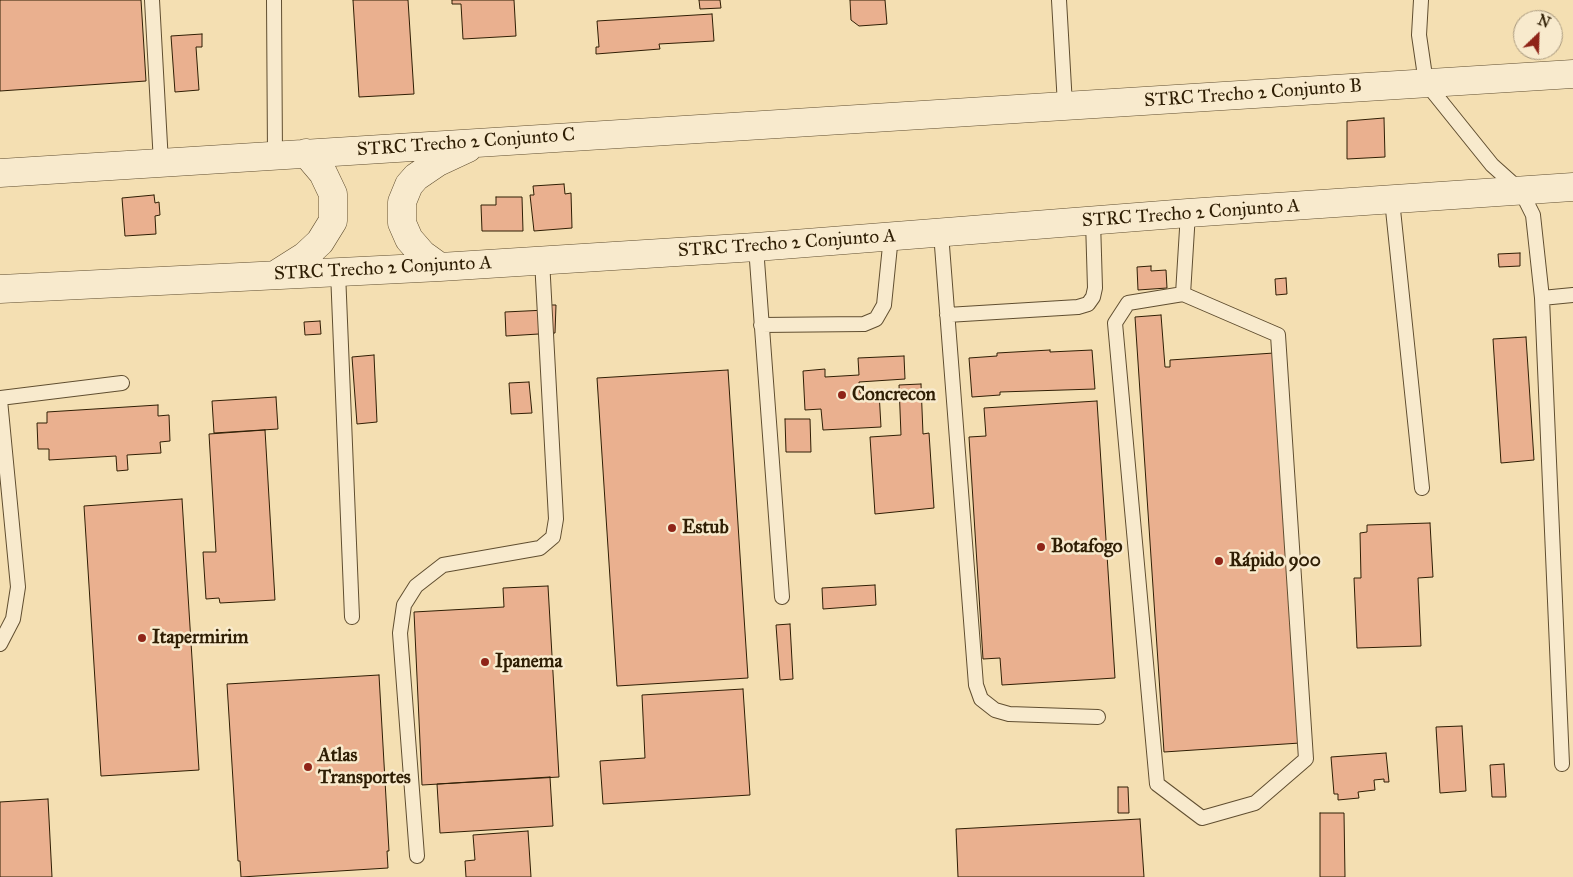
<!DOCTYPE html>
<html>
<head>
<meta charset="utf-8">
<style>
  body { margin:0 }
  #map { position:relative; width:1573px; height:877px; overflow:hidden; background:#f4dfb2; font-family:"IM FELL Great Primer",serif }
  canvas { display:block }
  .north { position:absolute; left:1513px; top:10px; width:50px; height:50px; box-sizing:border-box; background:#f8eacd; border:1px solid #a8987d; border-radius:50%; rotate:24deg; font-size:14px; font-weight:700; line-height:20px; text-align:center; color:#2f1e04 }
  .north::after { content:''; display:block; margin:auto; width:18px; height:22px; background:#8f2418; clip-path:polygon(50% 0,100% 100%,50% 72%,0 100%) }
</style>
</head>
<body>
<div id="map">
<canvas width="1573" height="877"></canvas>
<div class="north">N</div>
</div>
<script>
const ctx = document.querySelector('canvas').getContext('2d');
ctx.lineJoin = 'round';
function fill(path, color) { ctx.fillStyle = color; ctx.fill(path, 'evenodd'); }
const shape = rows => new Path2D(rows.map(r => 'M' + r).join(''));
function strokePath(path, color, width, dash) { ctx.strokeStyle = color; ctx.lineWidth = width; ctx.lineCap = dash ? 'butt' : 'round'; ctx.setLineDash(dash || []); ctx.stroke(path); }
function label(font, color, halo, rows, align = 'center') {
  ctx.font = font + ' "IM FELL Great Primer",serif'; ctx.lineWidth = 5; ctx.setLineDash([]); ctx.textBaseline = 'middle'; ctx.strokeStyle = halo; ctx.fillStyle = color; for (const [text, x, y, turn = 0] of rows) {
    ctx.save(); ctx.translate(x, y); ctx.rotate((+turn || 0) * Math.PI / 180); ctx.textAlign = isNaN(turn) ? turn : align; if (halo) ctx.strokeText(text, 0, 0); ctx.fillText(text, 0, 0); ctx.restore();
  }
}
const building = shape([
  [0,0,141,0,146,81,0,91,0,0],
  [353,0,408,0,414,94,359,97,353,0],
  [452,0,514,0,516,36,463,39,461,4,452,4,452,0],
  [699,0,720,0,721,8,700,9,699,0],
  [850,0,885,0,887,24,859,26,851,20,850,0],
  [712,14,714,41,659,44,660,49,596,54,596,47,599,47,597,21,712,14],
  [202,34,202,47,196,47,199,90,175,92,171,36,202,34],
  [1384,118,1385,157,1347,159,1347,121,1384,118],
  [564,184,565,194,571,193,572,228,534,231,530,195,534,195,533,186,564,184],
  [154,195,155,203,159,202,160,215,155,216,156,234,125,236,122,198,154,195],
  [496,197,522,197,523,231,482,231,481,205,496,205,496,197],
  [1520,253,1520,266,1499,267,1498,254,1520,253],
  [1151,266,1151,271,1166,270,1167,288,1138,290,1137,267,1151,266],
  [1286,278,1287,294,1276,295,1275,279,1286,278],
  [546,305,556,305,555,333,506,336,505,312,546,310,546,305],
  [1161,315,1165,367,1170,367,1170,360,1274,353,1300,743,1164,752,1135,317,1161,315],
  [320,321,321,334,305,335,304,322,320,321],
  [1526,337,1534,460,1501,463,1493,339,1526,337],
  [1050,350,1050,352,1092,350,1095,389,1000,392,1000,395,972,397,969,358,997,356,997,353,1050,350],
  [374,355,377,422,357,424,352,357,374,355],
  [904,356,905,379,859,382,860,393,879,392,881,427,823,430,821,409,805,410,803,371,825,369,825,377,859,375,858,358,904,356],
  [728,370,748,678,617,686,597,378,728,370],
  [529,382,532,413,511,414,509,383,529,382],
  [921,384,923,434,929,433,934,508,875,514,870,437,901,435,899,385,921,384],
  [276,397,278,429,214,433,212,401,276,397],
  [1097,401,1115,678,1002,685,1000,658,983,659,969,437,986,436,984,408,1097,401],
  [158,405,158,416,169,415,170,441,160,442,161,453,127,455,128,470,117,471,116,456,49,460,49,449,38,449,37,423,47,423,47,412,158,405],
  [785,419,810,419,811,452,786,452,785,419],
  [265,430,275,600,220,603,219,598,206,599,203,552,216,552,209,434,265,430],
  [182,499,199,770,101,776,84,506,182,499],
  [1430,523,1433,577,1418,578,1421,646,1357,648,1354,578,1361,578,1360,533,1367,532,1367,525,1430,523],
  [875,585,876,605,823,609,822,588,875,585],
  [548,586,559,777,422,785,414,612,504,607,503,588,548,586],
  [790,624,793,679,780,680,776,625,790,624],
  [379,675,389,851,387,851,388,868,241,877,240,861,238,861,227,684,379,675],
  [743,689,750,795,603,804,600,761,645,758,642,695,743,689],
  [1462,726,1466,791,1440,793,1436,727,1462,726],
  [1386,753,1389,782,1384,782,1384,779,1374,780,1375,790,1358,792,1359,798,1338,800,1338,794,1334,794,1331,757,1386,753],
  [1504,764,1506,797,1492,797,1490,765,1504,764],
  [550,777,553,826,440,833,437,784,550,777],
  [1118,787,1128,787,1129,813,1118,813,1118,787],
  [48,799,52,877,0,877,0,802,48,799],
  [1320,813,1344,813,1345,877,1320,877,1320,813],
  [1140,819,1144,877,958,877,956,829,1140,819],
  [528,831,531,877,466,877,465,861,475,860,473,835,528,831]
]);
const service = shape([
  [152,0,161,163],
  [274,0,275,155],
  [1059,0,1065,105],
  [1421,0,1419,35,1426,83,1492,165,1521,191,1533,215,1542,298,1562,764],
  [1392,200,1422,488],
  [941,233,976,685,981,699,995,710,1009,714,1098,717],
  [756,247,782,597],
  [338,272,352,617],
  [1183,294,1278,335,1306,759,1255,803,1202,818,1157,784,1115,323,1128,303,1183,294,1188,213],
  [1542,298,1573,295],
  [947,315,1078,307,1088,304,1093,297,1095,288,1093,221],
  [761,325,864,324,876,319,884,305,891,236],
  [0,398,122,383],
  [0,400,18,587,13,619,0,644],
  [417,856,400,633,404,605,416,586,443,565,540,548,553,537,556,519,542,260]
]);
const tertiary = shape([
  [0,173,1573,74],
  [440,267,422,254,409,239,402,223,402,202,409,185,416,177,438,162,468,148],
  [275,275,305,256,320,242,333,221,333,194,323,173,306,153],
  [0,289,440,267,756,247,1188,213,1573,187]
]);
const markers = [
  [842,395,5,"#8f2418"],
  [672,528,5,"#8f2418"],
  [1041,547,5,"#8f2418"],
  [1219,561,5,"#8f2418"],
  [142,638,5,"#8f2418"],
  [485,662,5,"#8f2418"],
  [308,767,5,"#8f2418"]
];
const streetNames = [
  ["STRC Trecho 2 Conjunto B",1253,94,-4],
  ["STRC Trecho 2 Conjunto C",466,143,-4],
  ["STRC Trecho 2 Conjunto A",1191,214,-4],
  ["STRC Trecho 2 Conjunto A",787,244,-4],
  ["STRC Trecho 2 Conjunto A",383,269,-3]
];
const poiNames = [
  ["Concrecon",852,395],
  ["Estub",682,528],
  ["Botafogo",1051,547],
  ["Rápido 900",1229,561],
  ["Itapermirim",152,638],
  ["Ipanema",495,662],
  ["Atlas",318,756],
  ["Transportes",318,778]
];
fill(building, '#eab08f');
strokePath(building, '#2f1e04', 1);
strokePath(service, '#604e30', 16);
strokePath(tertiary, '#604e30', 29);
strokePath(service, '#f8eacd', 14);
strokePath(tertiary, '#f8eacd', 28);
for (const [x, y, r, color] of markers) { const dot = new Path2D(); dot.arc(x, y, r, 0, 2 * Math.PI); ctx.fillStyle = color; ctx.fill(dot); strokePath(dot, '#f8eacd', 2); }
label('19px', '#2f1e04', '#f8eacd', streetNames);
label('bold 19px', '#2f1e04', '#f8eacd', poiNames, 'left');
</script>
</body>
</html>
